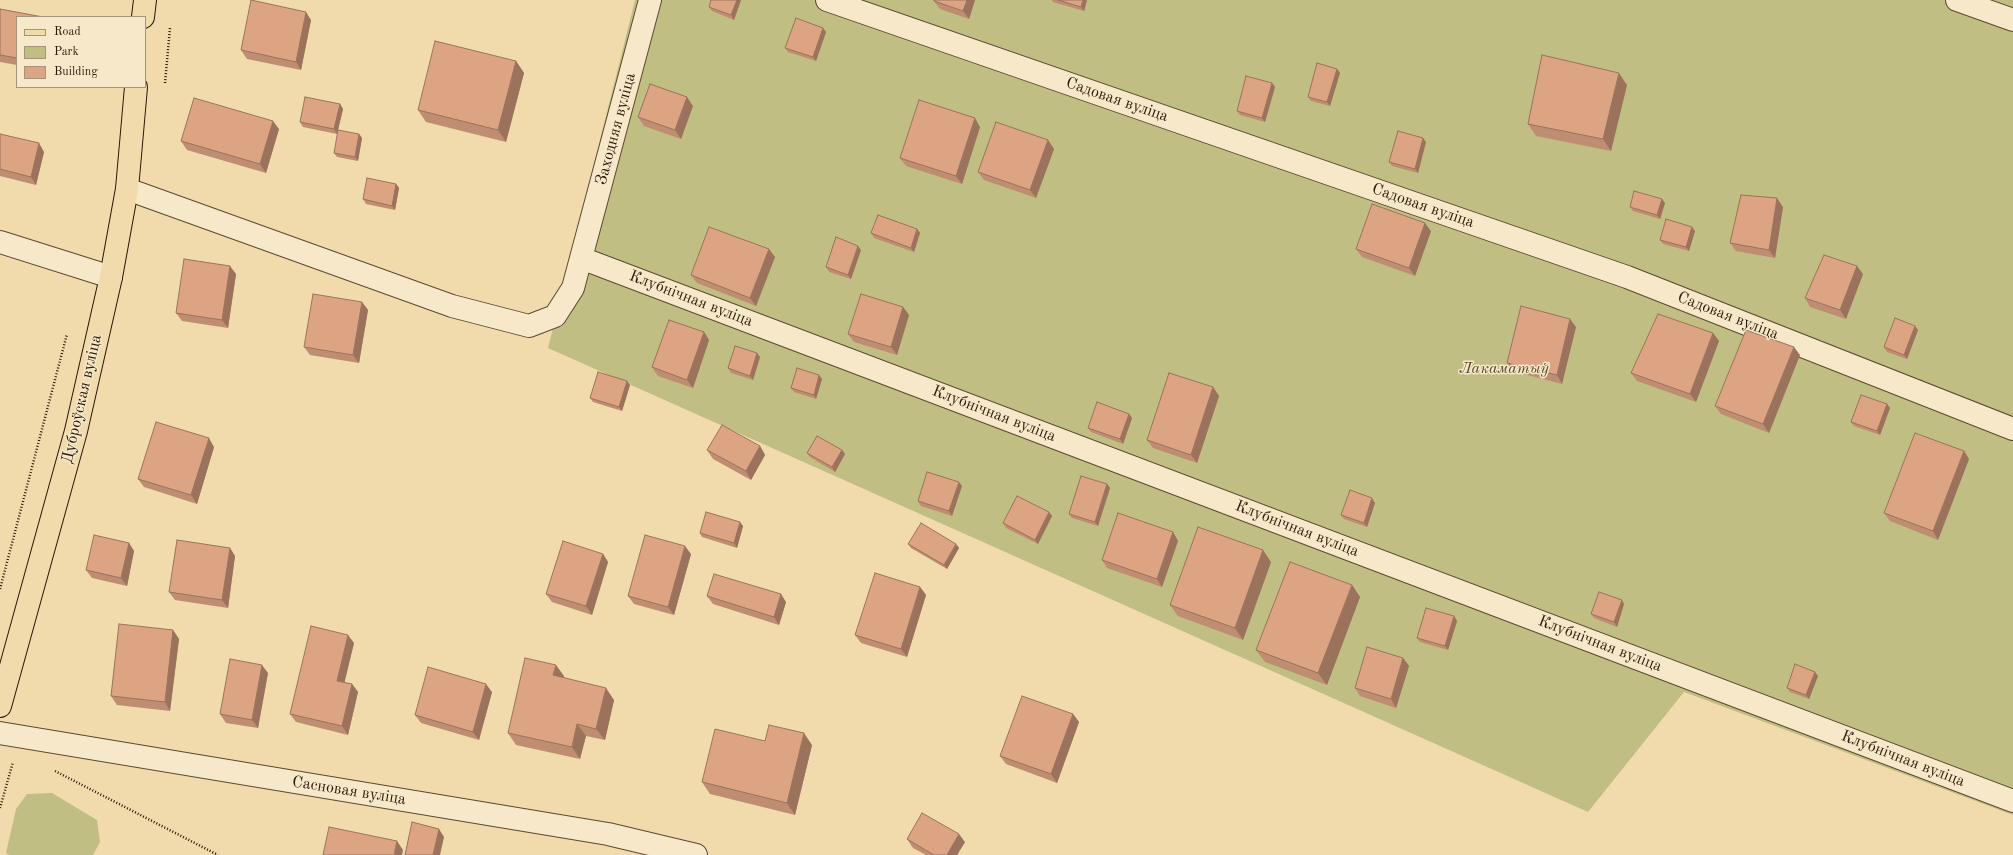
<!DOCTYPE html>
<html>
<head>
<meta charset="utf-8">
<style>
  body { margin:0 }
  #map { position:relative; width:2013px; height:855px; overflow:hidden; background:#f1dbac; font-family:"Old Standard TT",serif }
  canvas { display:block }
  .legend { position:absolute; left:16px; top:16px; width:130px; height:72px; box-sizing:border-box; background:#f6e8c9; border:1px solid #a4947b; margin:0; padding:5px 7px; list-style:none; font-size:12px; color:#2a1707 }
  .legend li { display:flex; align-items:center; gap:8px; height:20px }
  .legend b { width:20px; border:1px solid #a4947b }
</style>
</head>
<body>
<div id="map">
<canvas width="2013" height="855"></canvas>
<ul class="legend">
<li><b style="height:5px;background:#f1dbac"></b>Road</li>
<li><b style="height:11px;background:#c1be84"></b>Park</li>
<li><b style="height:11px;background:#dda484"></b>Building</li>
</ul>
</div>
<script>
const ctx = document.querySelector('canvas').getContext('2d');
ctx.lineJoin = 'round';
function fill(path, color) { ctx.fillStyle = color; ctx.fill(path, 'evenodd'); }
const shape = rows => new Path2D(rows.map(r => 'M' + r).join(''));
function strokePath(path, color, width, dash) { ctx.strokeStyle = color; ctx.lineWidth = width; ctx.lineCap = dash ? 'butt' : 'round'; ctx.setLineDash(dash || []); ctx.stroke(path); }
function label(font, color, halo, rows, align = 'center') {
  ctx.font = font + ' "Old Standard TT",serif'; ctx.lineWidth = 3; ctx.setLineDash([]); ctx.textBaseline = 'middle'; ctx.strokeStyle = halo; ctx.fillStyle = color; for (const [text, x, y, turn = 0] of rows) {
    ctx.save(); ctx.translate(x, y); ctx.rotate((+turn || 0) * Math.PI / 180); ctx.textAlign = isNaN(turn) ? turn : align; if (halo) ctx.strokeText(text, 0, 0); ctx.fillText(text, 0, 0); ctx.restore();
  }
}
const green = shape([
  [635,0,2013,0,2013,815,1684,692,1588,812,548,348],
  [52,793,97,820,100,842,93,855,9,855,6,853,16,809,27,794]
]);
const path = shape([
  [165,83,170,28],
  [0,589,67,334],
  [55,771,218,855],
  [0,808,13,762]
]);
const minor = shape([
  [827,0,1627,277,2013,429],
  [1957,0,2013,20],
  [127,189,452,306,529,326,555,316,573,288,650,0],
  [0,242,111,277],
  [581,258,2013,801],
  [0,733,608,834,696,855]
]);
const major = shape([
  [143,17,145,0],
  [0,706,76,431,111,277,127,189,136,87]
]);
const wall = shape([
  [741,0,734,20,712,11,709,7],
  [975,0,969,19,940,9,934,1],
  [1052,0,1087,0,1084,11,1053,2],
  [0,9,17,17,17,65,0,62],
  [311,20,301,70,247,59,241,50],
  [823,28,826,32,816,61,788,52,785,48],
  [516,61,524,73,506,142,426,122,418,110],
  [1337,69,1340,73,1330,106,1311,101,1308,97],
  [1272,83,1275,87,1265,122,1240,115,1237,111],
  [1627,85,1611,151,1536,136,1528,124],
  [340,104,343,109,337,134,303,127,300,122],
  [693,106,681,139,644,126,638,117],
  [980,127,962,184,906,166,900,158],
  [279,129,266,173,187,150,181,141],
  [0,134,44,152,36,185,0,176],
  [359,134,362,138,358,161,337,157,334,153],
  [1048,140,1054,149,1036,198,984,180,978,172],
  [1426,142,1418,173,1392,166,1389,162],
  [396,184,399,188,395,210,366,204,363,199],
  [1665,203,1660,219,1633,211,1630,207],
  [1783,207,1775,258,1736,251,1730,243],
  [1692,227,1695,231,1689,251,1663,244,1660,240],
  [917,229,920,233,914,252,874,238,871,233],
  [1431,231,1415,276,1362,257,1356,249],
  [861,250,851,279,829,272,826,267],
  [775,257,756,306,697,283,691,275],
  [236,274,228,328,182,321,176,313],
  [1863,274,1846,319,1810,307,1805,298],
  [362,302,368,310,359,363,310,355,304,347],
  [903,307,909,315,897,355,854,342,848,334],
  [1576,327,1562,384,1512,371,1507,363],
  [1918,330,1907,359,1887,352,1884,347],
  [704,332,709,340,693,388,658,376,652,367],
  [1713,333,1719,341,1696,402,1637,381,1631,373],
  [757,353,760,357,753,380,731,373,728,368],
  [1800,355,1769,433,1721,414,1715,406],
  [819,375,822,379,816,399,794,392,791,388],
  [630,385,622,411,593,402,590,398],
  [1213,387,1219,396,1197,463,1153,448,1147,440],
  [1887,404,1890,408,1880,435,1854,426,1851,422],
  [1129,414,1132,418,1123,444,1091,432,1088,428],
  [760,446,765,455,751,480,713,459,707,450],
  [214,447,197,504,144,487,138,479],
  [842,450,845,454,835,472,810,457,807,453],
  [1964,451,1969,459,1938,540,1890,521,1884,513],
  [1107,484,1110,488,1098,526,1072,518,1069,514],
  [962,486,952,516,921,506,918,501],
  [1375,503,1367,527,1344,519,1341,515],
  [1049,512,1052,516,1038,544,1006,528,1003,523],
  [743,526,737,548,702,537,700,533],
  [1173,532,1178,541,1162,587,1107,568,1102,560],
  [129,543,134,551,127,586,92,578,86,570],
  [908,544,956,544,959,548,947,569,911,548],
  [230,548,235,556,228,608,175,600,169,592],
  [603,554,608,562,592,615,552,602,546,594],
  [691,554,674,615,634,604,628,596],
  [1271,562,1243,640,1178,616,1170,605],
  [1352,585,1360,597,1327,685,1265,662,1256,650],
  [920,587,926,595,907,657,861,643,855,635],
  [707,596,786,602,779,625,713,604],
  [1624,604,1617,627,1594,618,1591,614],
  [1454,616,1457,621,1448,650,1420,642,1417,638],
  [173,630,179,639,170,711,117,705,111,696],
  [354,643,344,682,352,684,358,692,348,735,296,722,290,714],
  [1403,658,1409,666,1396,708,1360,696,1355,688],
  [268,673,258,728,226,723,220,714],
  [564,676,564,678,614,700,605,740,586,736,580,759,516,745,508,733],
  [1818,676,1809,699,1790,692,1787,688],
  [492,692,479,740,421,723,415,715],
  [1073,714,1079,722,1057,783,1006,764,1000,756],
  [765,741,812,745,795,815,710,794,702,782],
  [907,839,965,842,957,855,926,855,913,848]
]);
const shadedWall = shape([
  [737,0,741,0,734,20,731,15],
  [967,0,975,0,969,19,963,11],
  [1083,0,1087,0,1084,11,1081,7],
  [306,12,311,20,301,70,296,62],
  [823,28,826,32,816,61,813,57],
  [516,61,524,73,506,142,498,130],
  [1337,69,1340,73,1330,106,1327,102],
  [1619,73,1627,85,1611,151,1603,139],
  [1272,83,1275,87,1265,122,1262,118],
  [687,97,693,106,681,139,675,130],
  [340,104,343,109,337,134,334,129],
  [975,118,980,127,962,184,956,176],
  [273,121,279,129,266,173,260,164],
  [359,134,362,138,358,161,355,157],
  [1423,138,1426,142,1418,173,1415,169],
  [1048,140,1054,149,1036,198,1030,190],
  [39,143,44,152,36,185,31,177],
  [396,184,399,188,395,210,392,206],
  [1777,198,1783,207,1775,258,1769,250],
  [1662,199,1665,203,1660,219,1657,215],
  [1425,223,1431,231,1415,276,1409,268],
  [1692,227,1695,231,1689,251,1686,247],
  [917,229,920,233,914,252,911,248],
  [858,246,861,250,851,279,848,275],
  [769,249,775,257,756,306,750,298],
  [230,266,236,274,228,328,222,320],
  [1857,266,1863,274,1846,319,1840,310],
  [362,302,368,310,359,363,353,355],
  [903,307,909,315,897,355,891,347],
  [1570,319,1576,327,1562,384,1557,375],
  [1915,326,1918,330,1907,359,1904,355],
  [704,332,709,340,693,388,687,380],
  [1713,333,1719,341,1696,402,1690,394],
  [1794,347,1800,355,1769,433,1763,424],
  [757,353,760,357,753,380,750,376],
  [819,375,822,379,816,399,814,395],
  [627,381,630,385,622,411,619,407],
  [1213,387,1219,396,1197,463,1191,455],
  [1887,404,1890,408,1880,435,1877,431],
  [1129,414,1132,418,1123,444,1120,439],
  [209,438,214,447,197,504,191,495],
  [760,446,765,455,751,480,746,471],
  [842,450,845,454,835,472,832,467],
  [1964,451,1969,459,1938,540,1933,531],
  [959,482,962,486,952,516,949,511],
  [1107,484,1110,488,1098,526,1095,522],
  [1372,498,1375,503,1367,527,1364,523],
  [1049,512,1052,516,1038,544,1035,540],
  [740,522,743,526,737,548,734,543],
  [1173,532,1178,541,1162,587,1157,579],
  [129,543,134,551,127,586,121,578],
  [956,544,959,548,947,569,944,565],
  [685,546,691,554,674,615,668,607],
  [230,548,235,556,228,608,222,600],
  [1263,550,1271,562,1243,640,1235,628],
  [603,554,608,562,592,615,586,606],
  [1352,585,1360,597,1327,685,1318,673],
  [920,587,926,595,907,657,901,649],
  [781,594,786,602,779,625,774,617],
  [1622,600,1624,604,1617,627,1614,622],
  [1454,616,1457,621,1448,650,1445,646],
  [173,630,179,639,170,711,165,702],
  [348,635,354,643,343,689,337,681],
  [1403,658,1409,666,1396,708,1391,699],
  [262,665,268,673,258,728,252,720],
  [556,665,564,676,562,687,553,675],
  [1815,672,1818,676,1809,699,1806,695],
  [352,684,358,692,348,735,342,726],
  [486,684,492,692,479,740,473,732],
  [606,688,614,700,605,740,596,729],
  [1073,714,1079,722,1057,783,1051,774],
  [577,724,586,736,580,759,572,747],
  [804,733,812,745,795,815,787,803],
  [439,829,444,837,440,855,433,855],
  [959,834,965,842,957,855,947,855],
  [397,841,403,850,402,855,394,855]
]);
const building = shape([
  [251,0,306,12,296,62,241,50,251,0],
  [711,0,737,0,731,15,709,7,711,0],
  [934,0,967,0,963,11,934,1,934,0],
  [1058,0,1083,0,1081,7,1058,0],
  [0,9,43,17,17,17,17,58,0,55,0,9],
  [796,18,823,28,813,57,785,48,796,18],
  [435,41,516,61,498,130,418,110,435,41],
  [1542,55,1619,73,1603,139,1528,124,1542,55],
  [1317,63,1337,69,1327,102,1308,97,1317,63],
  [1246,76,1272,83,1262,118,1237,111,1246,76],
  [650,84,687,97,675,130,638,117,650,84],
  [305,97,340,104,334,129,300,122,305,97],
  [194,98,273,121,260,164,181,141,194,98],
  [919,100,975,118,956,176,900,158,919,100],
  [996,122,1048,140,1030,190,978,172,996,122],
  [338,130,359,134,355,157,334,153,338,130],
  [1398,131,1423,138,1415,169,1389,162,1398,131],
  [0,134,39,143,31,177,0,169,0,134],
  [367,178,396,184,392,206,363,199,367,178],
  [1634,191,1662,199,1657,215,1630,207,1634,191],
  [1741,195,1777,198,1769,250,1730,243,1741,195],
  [1372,204,1425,223,1409,268,1356,249,1372,204],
  [878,215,917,229,911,248,871,233,878,215],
  [1666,219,1692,227,1686,247,1660,240,1666,219],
  [709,227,769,249,750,298,691,275,709,227],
  [836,237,858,246,848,275,826,267,836,237],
  [1824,255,1857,266,1840,310,1805,298,1824,255],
  [184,259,230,266,222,320,176,313,184,259],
  [313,294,362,302,353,355,304,347,313,294],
  [861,294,903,307,891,347,848,334,861,294],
  [1521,306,1570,319,1557,375,1507,363,1521,306],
  [1658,314,1713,333,1690,394,1631,373,1658,314],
  [1895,318,1915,326,1904,355,1884,347,1895,318],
  [669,320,704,332,687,380,652,367,669,320],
  [1746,330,1794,347,1763,424,1715,406,1746,330],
  [735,346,757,353,750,376,728,368,735,346],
  [797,368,819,375,814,395,791,388,797,368],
  [598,372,627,381,619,407,590,398,598,372],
  [1169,373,1213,387,1191,455,1147,440,1169,373],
  [1861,395,1887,404,1877,431,1851,422,1861,395],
  [1097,402,1129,414,1120,439,1088,428,1097,402],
  [156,422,209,438,191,495,138,479,156,422],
  [722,425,760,446,746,471,707,450,722,425],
  [1915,433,1964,451,1933,531,1884,513,1915,433],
  [817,436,842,450,832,467,807,453,817,436],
  [927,472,959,482,949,511,918,501,927,472],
  [1081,476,1107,484,1095,522,1069,514,1081,476],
  [1350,490,1372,498,1364,523,1341,515,1350,490],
  [1017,496,1049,512,1035,540,1003,523,1017,496],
  [706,512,740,522,734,543,700,533,706,512],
  [1118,513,1173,532,1157,579,1102,560,1118,513],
  [921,523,956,544,944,565,908,544,921,523],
  [1198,527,1263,550,1235,628,1170,605,1198,527],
  [94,535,129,543,121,578,86,570,94,535],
  [645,535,685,546,668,607,628,596,645,535],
  [177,540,230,548,222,600,169,592,177,540],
  [563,541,603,554,586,606,546,594,563,541],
  [1290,562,1352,585,1318,673,1256,650,1290,562],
  [875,573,920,587,901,649,855,635,875,573],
  [714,574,781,594,774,617,707,596,714,574],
  [1599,592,1622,600,1614,622,1591,614,1599,592],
  [1426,608,1454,616,1445,646,1417,638,1426,608],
  [119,624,173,630,165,702,111,696,119,624],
  [311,626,348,635,337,681,352,684,342,726,290,714,311,626],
  [1367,647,1403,658,1391,699,1355,688,1367,647],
  [525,658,556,665,553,675,606,688,596,729,577,724,572,747,508,733,525,658],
  [230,659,262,665,252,720,220,714,230,659],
  [1795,664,1815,672,1806,695,1787,688,1795,664],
  [428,667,486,684,473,732,415,715,428,667],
  [1022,696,1073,714,1051,774,1000,756,1022,696],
  [769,725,804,733,787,803,702,782,715,729,765,741,769,725],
  [922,813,959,834,947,855,934,855,907,839,922,813],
  [412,822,439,829,433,855,405,855,412,822],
  [329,827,397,841,394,855,323,855,329,827]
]);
const streetNames = [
  ["Садовая вуліца",1117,100,19],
  ["Заходняя вуліца",616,129,-75],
  ["Садовая вуліца",1423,206,19],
  ["Клубнічная вуліца",691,299,21],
  ["Садовая вуліца",1728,316,21],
  ["Дуброўская вуліца",82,399,-77],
  ["Клубнічная вуліца",994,414,21],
  ["Клубнічная вуліца",1297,529,21],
  ["Клубнічная вуліца",1600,644,21],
  ["Клубнічная вуліца",1903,759,21],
  ["Сасновая вуліца",349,791,9]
];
const parkNames = [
  ["Лакаматыў",1504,369]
];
fill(green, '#c1be84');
strokePath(minor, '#5c4830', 24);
strokePath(major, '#2a1707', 24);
strokePath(path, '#2a1707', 2.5, [1, 2]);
strokePath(minor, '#f6e8c9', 22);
strokePath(major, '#f1dbac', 22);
fill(wall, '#be8d72');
fill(shadedWall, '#9b735c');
fill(building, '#dda484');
strokePath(building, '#9b735c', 1);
label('16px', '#2a1707', '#f6e8c9', streetNames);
label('italic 16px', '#57492c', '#f6e8c9', parkNames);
</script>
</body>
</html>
